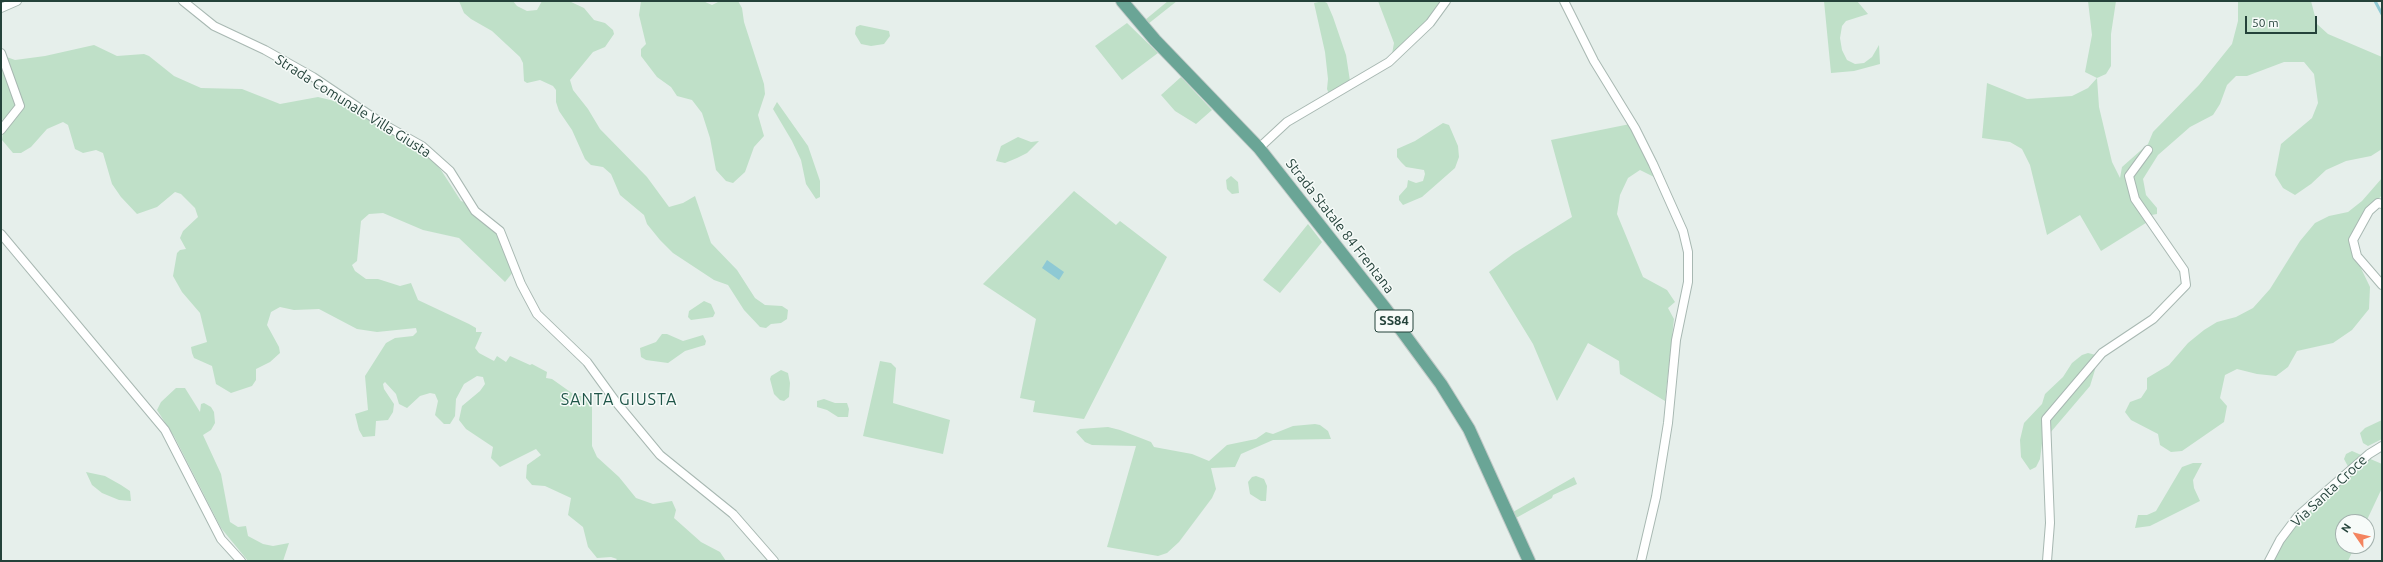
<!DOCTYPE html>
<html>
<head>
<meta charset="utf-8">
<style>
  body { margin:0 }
  #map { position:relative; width:2383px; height:562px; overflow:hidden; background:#e6efeb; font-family:Ubuntu,sans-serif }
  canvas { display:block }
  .frame { position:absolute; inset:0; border:2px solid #24423a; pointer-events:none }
  .north { position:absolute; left:2335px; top:514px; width:40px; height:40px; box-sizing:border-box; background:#f7fbf9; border:1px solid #a3b1ad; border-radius:50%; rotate:304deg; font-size:11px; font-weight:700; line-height:16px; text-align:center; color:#24423a }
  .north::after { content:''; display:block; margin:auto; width:14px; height:18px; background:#f4845f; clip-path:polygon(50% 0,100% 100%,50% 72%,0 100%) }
  .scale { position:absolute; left:2245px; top:16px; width:72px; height:18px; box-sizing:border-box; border:2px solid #24423a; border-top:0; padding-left:5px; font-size:12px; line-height:14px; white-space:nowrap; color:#24423a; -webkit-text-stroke:3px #f7fbf9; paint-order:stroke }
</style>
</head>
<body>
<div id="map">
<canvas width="2383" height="562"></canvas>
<div class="frame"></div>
<div class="north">N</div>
<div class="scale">50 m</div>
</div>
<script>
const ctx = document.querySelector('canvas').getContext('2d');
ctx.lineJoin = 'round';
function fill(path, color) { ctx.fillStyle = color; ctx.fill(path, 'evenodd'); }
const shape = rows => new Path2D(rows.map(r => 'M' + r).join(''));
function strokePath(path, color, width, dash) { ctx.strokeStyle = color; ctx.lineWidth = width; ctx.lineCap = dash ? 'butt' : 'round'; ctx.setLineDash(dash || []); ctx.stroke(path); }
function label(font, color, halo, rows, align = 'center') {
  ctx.font = font + ' Ubuntu,sans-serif'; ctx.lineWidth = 3; ctx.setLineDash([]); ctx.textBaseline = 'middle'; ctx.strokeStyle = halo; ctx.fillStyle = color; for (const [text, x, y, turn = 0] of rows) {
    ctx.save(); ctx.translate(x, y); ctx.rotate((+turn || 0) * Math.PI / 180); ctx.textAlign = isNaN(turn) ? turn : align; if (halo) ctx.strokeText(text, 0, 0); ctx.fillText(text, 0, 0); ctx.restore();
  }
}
const green = shape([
  [459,1,513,1,517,6,527,11,537,10,542,1,569,1,584,8,594,20,605,23,613,30,614,34,605,47,593,52,570,80,573,90,588,109,600,129,647,177,669,207,683,203,695,196,711,243,737,270,755,298,765,305,782,306,788,310,787,319,781,323,771,324,766,328,760,327,744,310,728,285,714,280,673,253,660,240,647,224,644,215,620,195,611,174,603,167,591,165,585,159,572,130,559,111,556,102,556,90,553,86,540,80,527,83,524,81,523,63,520,57,492,31,471,19,464,13],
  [641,1,703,1,712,5,720,1,738,1,742,8,744,22,764,84,765,94,758,115,764,136,754,147,745,172,733,183,726,181,716,170,710,138,702,113,692,100,677,96,671,87,657,77,641,56,641,49,646,44,639,15],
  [1168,1,1177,1,1148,24,1145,20],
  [1323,1,1327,3,1333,17,1346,55,1350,81,1329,94,1327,89,1328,79,1325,52,1314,3],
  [1378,1,1443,1,1437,11,1392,54,1394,43],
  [1824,1,1857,1,1868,14,1846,21,1842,26,1840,38,1842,50,1847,60,1855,64,1864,63,1872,57,1879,45,1880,64,1854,71,1831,73],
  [2088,1,2116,1,2111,34,2111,66,2106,74,2097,78,2099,107,2112,162,2120,178,2122,167,2148,144,2153,132,2199,85,2232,44,2238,21,2238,1,2311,1,2317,24,2328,34,2382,57,2382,149,2371,156,2346,161,2326,170,2311,184,2295,195,2283,188,2275,175,2281,144,2312,118,2318,103,2314,74,2304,62,2284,62,2247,76,2236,76,2227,85,2220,104,2213,115,2190,127,2158,155,2143,179,2146,195,2157,208,2157,214,2146,216,2149,221,2101,251,2080,215,2047,235,2030,165,2022,149,2010,142,1982,138,1987,83,2027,99,2072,96,2088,88,2097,78,2085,72,2092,35],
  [1127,23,1158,53,1122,80,1095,46],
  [860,25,889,31,890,36,884,44,871,46,861,44,855,34,856,27],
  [94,45,117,56,144,54,149,56,174,76,201,88,242,89,280,104,318,97,347,104,396,137,425,152,441,170,461,201,467,203,500,235,518,266,505,282,459,238,423,230,383,213,369,214,361,221,357,261,352,265,355,271,366,279,378,279,400,286,411,283,418,300,469,324,476,328,476,332,482,332,475,348,479,353,494,361,497,356,506,362,510,356,530,365,532,364,547,372,546,378,552,379,576,396,587,396,592,404,592,446,597,457,619,477,636,498,653,504,672,501,676,510,674,518,701,542,720,552,726,561,615,561,617,559,611,557,597,558,588,547,583,527,568,515,571,498,545,486,532,485,526,478,527,465,541,455,536,449,500,467,491,458,493,447,466,429,459,420,462,406,480,391,485,384,483,377,477,376,464,384,456,399,455,416,450,424,444,424,435,415,438,401,435,394,430,393,420,396,407,408,399,404,396,394,385,382,383,384,384,389,394,404,393,412,388,420,376,421,375,436,363,437,359,430,355,414,368,410,365,376,386,343,395,338,413,336,417,332,416,328,377,332,357,329,319,309,294,310,280,307,271,312,267,325,279,347,280,353,270,362,256,369,256,380,252,386,231,393,216,384,212,366,194,358,192,353,191,347,207,342,200,313,182,292,173,276,177,253,180,250,186,249,180,238,183,231,198,217,195,208,181,194,175,192,157,207,137,214,121,197,112,184,103,153,96,150,83,153,75,149,68,125,63,122,47,129,31,147,21,153,13,153,2,140,4,126,1,114,1,58,4,56,15,60,45,56],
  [1181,77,1212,110,1196,124,1175,111,1161,95],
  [777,102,808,146,820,181,820,197,816,199,806,184,801,160,792,141,773,109],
  [1443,123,1449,125,1458,146,1459,157,1455,168,1422,197,1403,205,1399,200,1399,196,1407,187,1408,180,1416,183,1423,181,1425,174,1424,170,1406,167,1401,162,1397,157,1397,149,1415,141],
  [1630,124,1656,178,1640,170,1628,178,1620,195,1617,214,1643,277,1667,290,1675,302,1668,308,1674,319,1665,401,1620,374,1619,361,1588,343,1557,401,1533,344,1489,272,1513,254,1572,217,1551,140],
  [1018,137,1031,142,1039,141,1027,153,1017,158,1005,163,996,161,1001,146],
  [1231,176,1238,182,1239,193,1232,194,1227,189,1226,180],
  [2382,178,2382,195,2356,225,2352,237,2356,258,2370,287,2369,309,2352,330,2333,343,2297,351,2288,367,2276,376,2257,374,2237,369,2225,375,2220,398,2227,406,2224,422,2182,451,2171,452,2160,445,2158,434,2131,420,2125,412,2130,402,2141,398,2147,389,2147,378,2169,365,2188,343,2204,330,2217,322,2236,317,2253,308,2270,289,2300,241,2315,223,2329,216,2348,212,2362,201],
  [1074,191,1116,225,1120,221,1167,257,1084,419,1033,412,1035,401,1020,398,1036,319,983,284],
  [1308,224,1322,242,1280,293,1263,280],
  [704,301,711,304,715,313,713,317,691,320,688,317,689,311],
  [662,334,667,334,683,341,703,335,706,341,705,345,685,351,668,363,646,360,641,357,640,348,656,342],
  [2088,353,2096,355,2098,360,2090,386,2050,433,2043,436,2040,459,2036,467,2030,470,2021,457,2020,440,2024,423,2042,404,2045,394,2063,377,2072,363,2082,355],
  [880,361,891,363,896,368,893,403,950,420,943,454,863,436],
  [781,370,788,373,790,383,789,397,784,401,780,400,774,394,770,379,771,376],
  [176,388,185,388,200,412,201,404,204,403,211,407,214,412,215,423,211,430,203,435,221,474,230,522,238,527,246,526,248,536,263,544,273,546,289,543,283,561,248,561,221,528,175,438,157,410,161,402],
  [824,399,835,403,847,403,849,409,848,417,838,417,827,410,817,407,817,401],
  [2382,420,2382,439,2368,446,2363,443,2360,433,2365,428],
  [1315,424,1320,425,1328,431,1331,439,1273,440,1241,454,1235,467,1211,468,1216,489,1212,498,1179,542,1167,553,1158,556,1107,547,1136,446,1092,445,1085,442,1076,432,1080,429,1108,427,1120,430,1151,442,1154,447,1192,454,1209,461,1227,445,1256,439,1266,432,1273,434,1293,426],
  [2352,451,2382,464,2382,488,2366,522,2343,522,2343,546,2355,546,2348,561,2272,561,2278,548,2300,517,2351,472,2344,459,2346,454],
  [2193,463,2202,463,2193,480,2194,488,2200,501,2150,526,2135,528,2138,515,2147,515,2156,511,2182,467],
  [86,472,105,476,121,485,130,491,131,501,119,500,102,493,92,485],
  [1256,476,1264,479,1267,486,1266,501,1261,501,1250,494,1248,482,1252,477],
  [1574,477,1577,484,1553,495,1552,498,1516,518,1513,512]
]);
const water = shape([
  [1047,260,1064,272,1059,280,1042,268]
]);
const stream = shape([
  [2375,1,2382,14]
]);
const minor = shape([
  [183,1,214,26,265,50,313,77,383,124,422,146,450,171,475,211,500,231,521,284,537,314,587,362,616,402,660,455,733,514,774,561],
  [1564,1,1594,61,1635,128,1653,164,1683,231,1688,252,1688,282,1676,340,1668,423,1656,497,1641,561],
  [1,8,17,1],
  [1,53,20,106,1,130],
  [1259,148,1287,122,1389,62,1430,23,1446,1],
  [2382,204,2378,203,2369,211,2353,240,2357,256,2382,285],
  [1,234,165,430,221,539,241,561],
  [2047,561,2050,523,2046,419,2102,353,2153,319,2186,285,2184,270,2135,199,2129,176,2148,150],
  [2269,561,2280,540,2298,516,2369,454,2382,446]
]);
const primary = shape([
  [1122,1,1155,40,1259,148,1385,308,1441,384,1469,429,1529,561]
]);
const shields = [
  [1394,321,38]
];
const shieldNames = [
  ["SS84",1394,321]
];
const streetNames = [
  ["Strada Comunale Villa Giusta",353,106,32],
  ["Strada Statale 84 Frentana",1340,226,52],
  ["Via Santa Croce",2329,491,-43]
];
const quarterNames = [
  ["SANTA GIUSTA",619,400]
];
fill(green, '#bfe0c8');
fill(water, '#8ec9d4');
strokePath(stream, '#8ec9d4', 3);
strokePath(minor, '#a8b8b2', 10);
strokePath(primary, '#c2cac8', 14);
strokePath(minor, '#fff', 8);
strokePath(primary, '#6aa596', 12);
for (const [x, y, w] of shields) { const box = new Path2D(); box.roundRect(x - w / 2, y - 11, w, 22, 3); ctx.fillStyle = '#f7fbf9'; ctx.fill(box); strokePath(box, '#24423a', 1); }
label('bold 13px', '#24423a', null, shieldNames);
label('14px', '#24423a', '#f7fbf9', streetNames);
ctx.letterSpacing = '1px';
label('16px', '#1f5548', '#f7fbf9', quarterNames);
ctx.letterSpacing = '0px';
</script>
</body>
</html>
